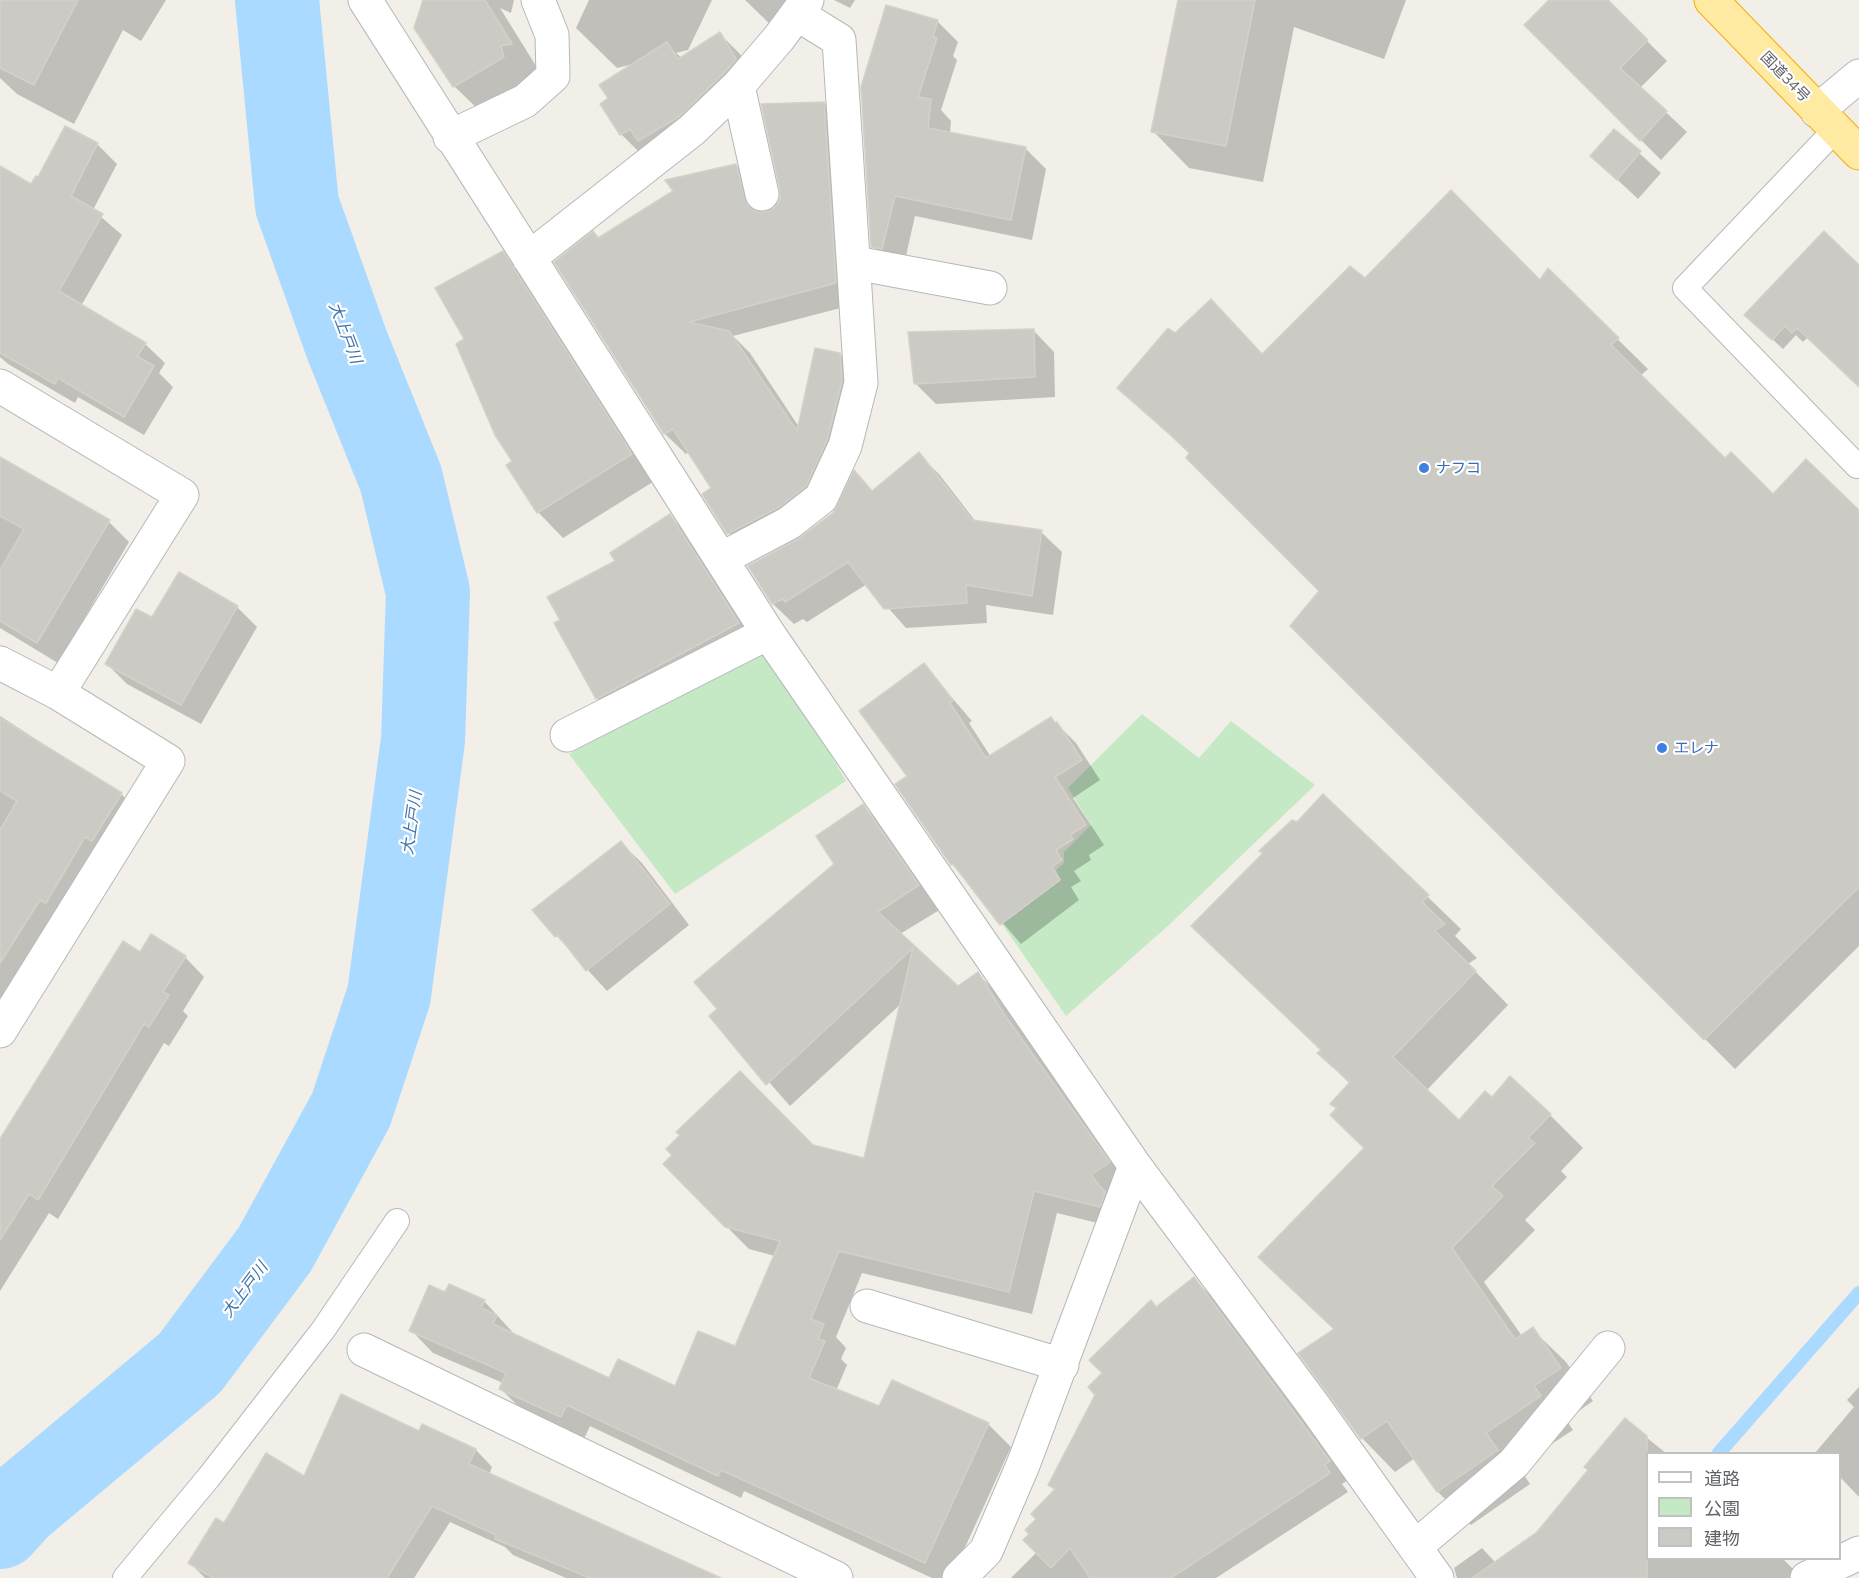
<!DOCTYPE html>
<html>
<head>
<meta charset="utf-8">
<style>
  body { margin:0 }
  #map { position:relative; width:1859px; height:1578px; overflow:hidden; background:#f1efe8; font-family:Mulish,"Noto Sans JP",sans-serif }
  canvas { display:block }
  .legend { position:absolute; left:1646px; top:1452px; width:195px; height:108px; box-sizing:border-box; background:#fff; border:2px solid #bfc1c3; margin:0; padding:8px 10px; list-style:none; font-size:18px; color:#5f6368 }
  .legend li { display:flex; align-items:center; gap:12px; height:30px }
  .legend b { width:30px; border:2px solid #bfc1c3 }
</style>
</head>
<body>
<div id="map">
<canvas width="1859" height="1578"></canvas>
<ul class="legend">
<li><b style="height:8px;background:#fff"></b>道路</li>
<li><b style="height:16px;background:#c5e8c5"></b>公園</li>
<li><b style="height:16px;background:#cccac5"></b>建物</li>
</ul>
</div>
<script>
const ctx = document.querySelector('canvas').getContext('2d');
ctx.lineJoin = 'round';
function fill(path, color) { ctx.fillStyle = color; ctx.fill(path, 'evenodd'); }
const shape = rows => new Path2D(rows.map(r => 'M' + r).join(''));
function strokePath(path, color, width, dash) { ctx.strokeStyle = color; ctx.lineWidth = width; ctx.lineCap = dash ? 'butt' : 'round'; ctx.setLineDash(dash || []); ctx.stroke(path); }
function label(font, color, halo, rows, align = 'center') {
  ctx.font = font + ' Mulish,"Noto Sans JP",sans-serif'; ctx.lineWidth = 4.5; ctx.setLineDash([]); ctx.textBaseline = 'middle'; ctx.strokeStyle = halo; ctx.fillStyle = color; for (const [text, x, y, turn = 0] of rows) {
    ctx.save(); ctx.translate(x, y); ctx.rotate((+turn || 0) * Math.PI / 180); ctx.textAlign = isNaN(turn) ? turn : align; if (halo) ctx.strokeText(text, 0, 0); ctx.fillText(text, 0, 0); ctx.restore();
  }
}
const green = shape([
  [751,649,769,650,846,781,675,894,569,754],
  [1142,714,1199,758,1231,721,1315,785,1170,924,1066,1016,1002,924,1061,880,1056,870,1064,863,1064,852,1091,825,1068,788]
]);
const shadow = shape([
  [5,0,166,0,141,41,123,30,74,124,17,94,0,78,0,10],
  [424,0,514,0,511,13,500,8,541,74,485,116,454,86],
  [589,0,712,0,688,50,676,53,682,58,720,34,740,54,756,80,641,154,621,134,611,98,633,64,617,68,576,28],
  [745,0,799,0,773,27],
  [834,0,855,0,850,8],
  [1179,0,1406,0,1384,59,1294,27,1263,182,1189,168,1153,131],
  [1551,0,1606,0,1667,61,1640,88,1687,132,1661,160,1526,25],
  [887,7,938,22,958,42,953,56,957,60,941,110,951,121,950,133,1025,148,1046,169,1032,240,915,216,903,269,893,267,873,246],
  [824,103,844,124,856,304,733,336,750,353,799,427,840,354,860,375,847,461,749,554,729,533,704,494,713,488,689,452,686,454,665,434,556,262,736,165,756,186,764,214,775,209],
  [1615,131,1661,173,1638,199,1592,156],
  [97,144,117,164,93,210,122,235,81,306,145,344,165,363,159,373,173,387,144,435,78,397,75,403,8,364,0,357,0,168,32,186],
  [502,253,528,279,656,480,563,538,538,512,514,462,466,339],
  [1859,267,1859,386,1808,337,1803,342,1796,335,1783,349,1756,324],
  [1548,271,1648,369,1640,376,1725,460,1773,496,1859,513,1859,946,1735,1069,1292,626,1321,591,1190,454,1119,388,1175,335,1263,355,1365,280,1540,282],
  [1034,331,1054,352,1055,397,936,404,915,383],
  [918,454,939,474,976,522,1041,532,1062,552,1053,615,986,605,987,623,906,628,867,584,807,622,803,619,794,624,773,604,750,567,799,541,834,514,855,473,874,492],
  [0,460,109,522,129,542,58,663,0,628],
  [670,516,690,537,759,644,618,719,597,698,618,562],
  [180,574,237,607,257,627,201,724,127,684,107,664,153,619],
  [924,665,972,721,969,723,991,757,1056,723,1076,743,1100,780,1073,798,1104,845,1089,855,1091,860,1074,871,1081,881,1071,887,1079,900,1021,944,952,864,909,777],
  [0,716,121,794,142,814,0,1006],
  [1323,796,1461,929,1455,936,1477,958,1468,964,1508,1005,1426,1091,1459,1122,1492,1100,1550,1115,1583,1148,1561,1171,1567,1177,1525,1220,1535,1230,1484,1282,1522,1336,1532,1329,1566,1362,1593,1401,1566,1420,1573,1430,1518,1466,1530,1484,1471,1525,1438,1492,1415,1458,1395,1472,1362,1438,1300,1354,1335,1330,1294,1291,1366,1148,1332,1104,1350,1084,1319,1053,1322,1050,1297,824],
  [863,806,886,829,941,909,900,934,958,988,978,974,1001,997,1029,1042,1131,1185,1122,1229,1057,1213,1032,1314,862,1273,836,1337,846,1348,841,1359,847,1365,836,1391,880,1408,988,1424,1011,1447,951,1578,932,1578,744,1491,741,1498,590,1426,584,1439,523,1411,500,1388,503,1383,433,1353,411,1330,446,1293,484,1301,517,1337,610,1380,675,1388,736,1348,775,1256,749,1249,726,1226,813,1146,865,1160,902,1003,790,1106,711,1016,836,865],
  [621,843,642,863,689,925,607,991,534,911],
  [140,954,185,957,204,977,183,1011,188,1016,169,1046,164,1043,58,1219,49,1213,0,1291,0,1141],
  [1194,1279,1213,1298,1348,1480,1342,1484,1348,1492,1216,1578,1011,1578,1037,1552,1038,1519,1056,1491,1050,1485,1097,1394,1104,1373,1151,1302,1157,1308],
  [1859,1387,1859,1497,1840,1477,1840,1454,1815,1453,1854,1407,1847,1400],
  [1625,1420,1667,1454,1648,1454,1648,1558,1782,1558,1802,1578,1647,1578,1622,1557,1611,1578,1457,1578,1454,1568,1482,1548,1496,1563,1538,1533,1590,1470],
  [423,1426,476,1450,492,1467,489,1475,715,1578,566,1578,513,1555,505,1547,450,1522,414,1578,205,1578,190,1563,224,1525,304,1478,420,1433]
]);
const stream = shape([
  [1718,1454,1859,1293]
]);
const river = shape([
  [0,1527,19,1506,190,1363,275,1249,351,1110,389,995,423,740,428,592,401,479,347,345,297,205,277,0]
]);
const building = shape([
  [0,0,78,0,34,85,0,68,0,0],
  [423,0,485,0,512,44,501,46,504,57,453,87,414,28,423,0],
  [1178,0,1255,0,1226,146,1151,132,1178,0],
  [1549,0,1608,0,1648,40,1620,68,1667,111,1640,141,1524,25,1549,0],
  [886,5,938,20,933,37,937,38,918,97,931,99,928,128,1026,147,1011,220,895,196,882,249,871,247,861,87,886,5],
  [720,32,736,59,724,73,680,116,638,141,630,129,620,135,600,104,608,98,599,85,667,42,678,59,720,32],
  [824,102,836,283,689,322,729,331,797,431,815,348,840,353,842,381,827,440,806,486,779,507,727,534,702,494,711,488,673,429,664,434,554,262,593,231,598,238,673,191,665,180,736,164,748,206,757,212,765,212,774,208,780,200,780,190,761,104,824,102],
  [65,126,98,143,71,196,103,214,59,291,146,343,137,356,154,366,124,417,58,378,55,384,0,353,0,166,31,184,36,176,38,177,65,126],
  [1614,129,1641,151,1617,180,1590,156,1614,129],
  [1451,190,1540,280,1548,268,1619,338,1611,345,1725,458,1731,452,1773,494,1806,459,1859,510,1859,887,1704,1040,1290,626,1319,591,1186,458,1190,452,1117,388,1168,328,1175,333,1211,299,1262,354,1350,266,1365,278,1451,190],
  [1824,231,1859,265,1859,387,1797,328,1792,333,1785,326,1772,340,1744,315,1824,231],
  [503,251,632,454,537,513,506,465,512,461,495,435,456,344,464,339,435,288,503,251],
  [1034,329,1035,377,914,384,908,332,1034,329],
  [919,452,972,520,1042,530,1032,596,966,585,967,603,884,609,848,562,785,602,783,599,772,604,748,566,798,539,833,513,854,470,872,491,919,452],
  [0,457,110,520,37,643,0,621,0,570,24,529,0,516,0,457],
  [670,514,739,623,596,699,554,623,560,620,547,597,615,561,610,553,670,514],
  [179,572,238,606,181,705,105,664,136,609,152,617,179,572],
  [924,663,953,700,950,703,986,758,1051,717,1055,723,1057,722,1082,760,1055,777,1086,825,1070,835,1073,839,1056,850,1062,860,1052,867,1060,880,1000,925,953,864,951,865,895,784,907,776,859,711,924,663],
  [0,718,122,793,92,841,85,837,46,903,40,900,0,963,0,830,17,801,0,791,0,718],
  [1323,794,1429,895,1422,902,1445,924,1435,931,1476,971,1393,1057,1459,1120,1485,1091,1492,1097,1510,1076,1551,1114,1528,1138,1535,1143,1492,1186,1503,1196,1452,1248,1515,1339,1533,1327,1561,1368,1534,1386,1541,1396,1486,1433,1498,1450,1437,1492,1387,1421,1361,1439,1298,1353,1334,1329,1258,1257,1364,1148,1330,1115,1337,1108,1330,1104,1350,1082,1317,1053,1321,1050,1191,926,1263,853,1259,851,1292,820,1297,822,1323,794],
  [863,804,919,885,878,912,958,986,978,972,1006,1017,1110,1162,1091,1175,1105,1192,1100,1207,1034,1191,1009,1292,839,1251,811,1319,824,1324,818,1339,825,1341,809,1378,879,1406,892,1380,989,1423,925,1563,721,1470,718,1476,567,1405,561,1417,499,1389,506,1373,409,1331,429,1285,445,1292,449,1284,485,1300,481,1308,497,1315,493,1324,609,1378,618,1359,675,1386,698,1331,735,1346,780,1241,725,1227,663,1164,672,1155,666,1149,680,1135,676,1132,740,1071,813,1145,864,1158,913,948,766,1085,709,1016,717,1009,694,982,834,864,816,836,863,804],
  [621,841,670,904,586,971,558,935,555,937,532,910,621,841],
  [151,934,186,956,163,992,169,995,149,1027,144,1024,38,1200,29,1194,0,1240,0,1139,123,941,140,952,151,934],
  [1194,1277,1330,1461,1325,1465,1330,1473,1171,1578,1090,1578,1070,1548,1051,1568,1023,1540,1029,1534,1025,1530,1036,1519,1031,1514,1055,1489,1048,1485,1095,1395,1088,1387,1102,1373,1089,1360,1151,1300,1156,1307,1194,1277],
  [341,1394,419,1431,422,1424,476,1449,469,1464,721,1578,590,1578,495,1539,496,1535,432,1506,387,1578,213,1578,188,1563,216,1518,224,1523,266,1453,304,1476,341,1394],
  [1625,1418,1647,1436,1647,1578,1472,1578,1537,1532,1588,1470,1584,1467,1625,1418]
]);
const service = shape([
  [1835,130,1685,288,1857,466,1859,464],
  [125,1578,209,1477,323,1330,397,1221]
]);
const minor = shape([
  [365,0,768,633,1135,1166,1314,1406,1437,1578],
  [738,86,762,194],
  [1817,111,1859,76],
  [450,137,525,101,553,76,552,35,538,0],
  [529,258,692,130,738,86,779,38,807,0],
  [855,263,990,288],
  [0,386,182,495,58,693],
  [721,559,789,523,821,498,845,446,861,383,839,40,797,14],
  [0,663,58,693,168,761,0,1031],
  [567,735,768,633],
  [867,1306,1062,1365],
  [364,1350,836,1578],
  [1415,1547,1514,1463,1608,1348],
  [959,1578,986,1551,1023,1465,1135,1166],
  [1807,1578,1859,1553]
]);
const trunk = shape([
  [1711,0,1859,153]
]);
const markers = [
  [1424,468,6,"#3f7fe0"],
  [1662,748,6,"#3f7fe0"]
];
const streetNames = [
  ["国道34号",1785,77,46]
];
const shopNames = [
  ["ナフコ",1436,468],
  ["エレナ",1674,748]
];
const waterNames = [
  ["大上戸川",345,333,69],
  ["大上戸川",412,823,-82],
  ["大上戸川",245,1290,-53]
];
fill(green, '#c5e8c5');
fill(shadow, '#0003');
strokePath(stream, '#aadaff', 14);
strokePath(river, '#aadaff', 84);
fill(building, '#cccac5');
strokePath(building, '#d6d1c6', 1.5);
strokePath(service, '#b5b8bc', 26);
strokePath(minor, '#b5b8bc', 35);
strokePath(trunk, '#f9ab00', 35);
strokePath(service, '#fff', 24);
strokePath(minor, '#fff', 33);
strokePath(trunk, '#feeaa1', 33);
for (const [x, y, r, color] of markers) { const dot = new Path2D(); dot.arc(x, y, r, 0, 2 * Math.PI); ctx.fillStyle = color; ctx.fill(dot); strokePath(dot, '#fff', 2); }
label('15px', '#5f6368', '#fff', streetNames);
label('15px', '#366cbe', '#fff', shopNames, 'left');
label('italic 16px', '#4174aa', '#fff', waterNames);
</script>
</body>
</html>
